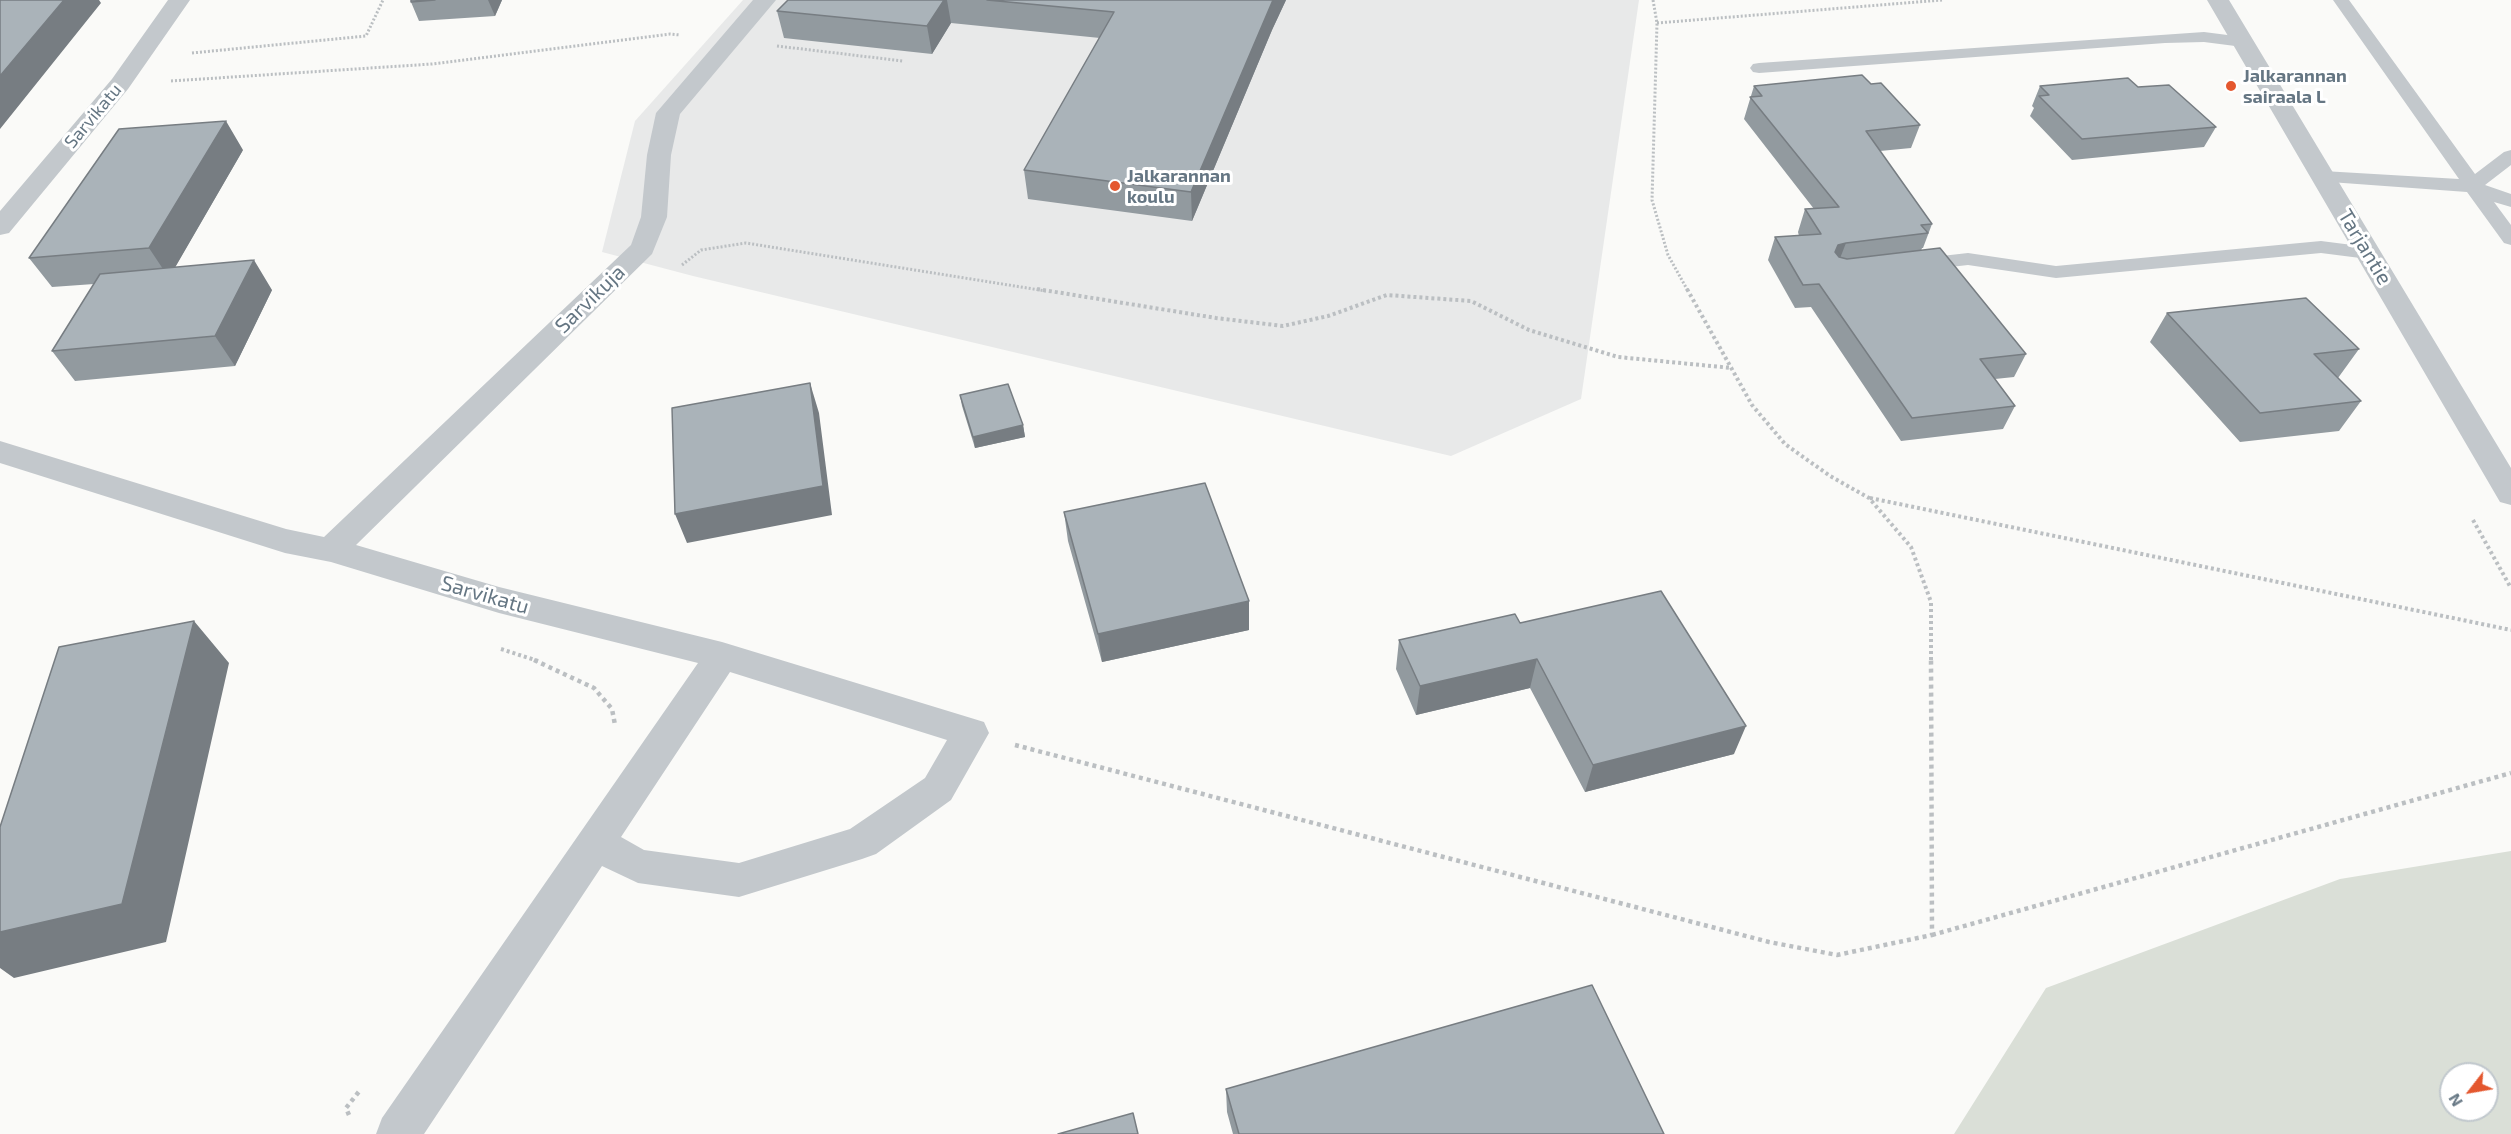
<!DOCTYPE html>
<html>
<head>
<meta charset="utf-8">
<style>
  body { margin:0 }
  #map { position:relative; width:2511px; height:1134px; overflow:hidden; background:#fafaf8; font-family:"Exo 2",sans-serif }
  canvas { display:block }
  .north { position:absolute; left:2439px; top:1062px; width:60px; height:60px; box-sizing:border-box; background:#fff; border:2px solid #c1c8cd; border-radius:50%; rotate:239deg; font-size:16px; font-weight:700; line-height:24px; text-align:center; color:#657683 }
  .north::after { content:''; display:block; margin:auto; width:21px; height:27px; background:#e4572e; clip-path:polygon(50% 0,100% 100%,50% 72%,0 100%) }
</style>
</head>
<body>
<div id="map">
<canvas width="2511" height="1134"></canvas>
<div class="north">N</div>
</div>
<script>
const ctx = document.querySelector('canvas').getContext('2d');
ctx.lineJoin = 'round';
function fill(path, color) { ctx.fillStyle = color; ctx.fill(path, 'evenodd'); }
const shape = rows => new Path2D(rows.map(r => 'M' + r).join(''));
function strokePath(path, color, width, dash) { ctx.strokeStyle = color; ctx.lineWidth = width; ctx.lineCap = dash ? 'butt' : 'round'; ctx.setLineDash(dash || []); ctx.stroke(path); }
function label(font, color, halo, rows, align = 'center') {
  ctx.font = font + ' "Exo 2",sans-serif'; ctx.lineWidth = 6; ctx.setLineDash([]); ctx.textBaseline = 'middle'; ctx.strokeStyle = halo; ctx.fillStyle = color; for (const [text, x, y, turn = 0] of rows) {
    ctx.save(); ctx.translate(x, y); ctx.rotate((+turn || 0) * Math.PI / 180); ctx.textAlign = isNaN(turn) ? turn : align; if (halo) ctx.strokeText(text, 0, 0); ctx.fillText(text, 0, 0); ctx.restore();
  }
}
const built = shape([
  [743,0,1639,0,1581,399,1451,456,693,276,602,252,635,121]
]);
const green = shape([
  [2511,851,2511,1134,1954,1134,2046,988,2340,879],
  [2451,1074,2487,1074,2487,1110,2451,1110]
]);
const pathFar2 = shape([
  [1653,0,1657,23,1652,200,1668,255,1688,291],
  [1657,23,1942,0],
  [777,46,903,61],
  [192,53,366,36,383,0],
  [171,81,432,64,670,34,680,35],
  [682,265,701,250,746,243,1046,291]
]);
const pathFar1 = shape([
  [1037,289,1216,318,1283,326,1328,316,1387,295,1471,301,1529,330,1618,357,1732,368],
  [1687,289,1752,405,1785,444,1830,476,1869,498,1911,547,1931,602,1931,661],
  [1870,498,2511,630],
  [2473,520,2511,588],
  [501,649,538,661]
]);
const path = shape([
  [534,660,594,688,612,709,615,725],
  [1015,745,1769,942,1837,955,1932,935,1931,660],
  [1932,935,2511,773],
  [349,1115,346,1108,361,1089]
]);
const service = shape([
  [2333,0,2349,0,2475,174,2504,152,2511,150,2511,165,2485,185,2511,194,2511,207,2494,202,2511,225,2511,245,2504,243,2467,192,2316,181,2313,177,2316,173,2323,171,2459,179,2333,0],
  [2204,32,2243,37,2249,38,2252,42,2249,46,2243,47,2204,42,2165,43,1759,73,1753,72,1750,68,1753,64,1759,63,2204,32],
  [2321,241,2368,247,2375,249,2378,253,2375,257,2368,259,2321,253,2056,278,1968,265,1915,271,1908,269,1905,265,1908,261,1915,259,1968,253,2056,266,2321,241]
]);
const minor = shape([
  [168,0,190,0,128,89,9,233,0,235,0,211,112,79,168,0],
  [753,0,776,0,680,114,671,155,667,217,652,254,356,545,499,587,722,642,971,718,984,722,989,733,951,800,876,854,862,859,739,897,638,883,602,866,424,1134,376,1134,382,1118,698,663,499,613,331,562,285,553,0,463,0,441,286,529,324,537,631,245,641,217,647,155,656,113,753,0],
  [730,672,947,740,925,778,850,829,739,863,644,850,621,837,730,672],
  [2207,0,2229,0,2511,468,2511,505,2500,502,2207,0]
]);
const wall = shape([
  [411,0,502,0,495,16,419,21,411,2],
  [788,0,1286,0,1272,30,1192,221,1028,199,1024,170,1100,38,951,23,932,54,784,38,777,11],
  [1871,84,1920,125,1911,148,1880,151,1932,224,1923,248,1922,248,1921,251,2026,354,2014,377,1995,379,2015,406,2003,429,1901,441,1811,307,1795,308,1768,260,1775,237,1799,236,1798,232,1805,209,1814,209,1744,119,1754,86],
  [2040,86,2138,87,2216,127,2204,147,2072,160,2030,116,2034,108,2032,106],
  [243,150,175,267,272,290,235,366,75,381,52,351,94,284,52,287,29,258],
  [2167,313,2359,349,2338,378,2361,401,2339,431,2240,442,2150,342],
  [960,395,1023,425,1025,437,975,448,962,406],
  [1064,512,1249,630,1102,662,1068,541],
  [1520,623,1734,754,1585,792,1530,688,1416,715,1396,669,1399,640],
  [1226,1089,1664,1134,1233,1134,1227,1112]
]);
const shadedWall = shape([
  [64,0,99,0,101,3,0,129,0,76],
  [488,0,502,0,495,16],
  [944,0,947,0,951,23,932,54,927,26],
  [1273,0,1286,0,1272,30,1192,221,1191,192],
  [226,121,243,150,169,278,149,248],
  [1846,243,1837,266,1826,275,1838,245],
  [254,260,272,290,235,366,215,336],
  [810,383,819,413,832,515,687,543,675,514],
  [1023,425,1025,437,975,448,973,437],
  [1249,601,1249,630,1102,662,1098,634],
  [194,621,229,663,166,942,14,978,0,968,0,932],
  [1537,659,1530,688,1416,715,1420,686],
  [1746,726,1734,754,1585,792,1593,765]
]);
const building = shape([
  [0,0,64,0,0,76,0,0],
  [411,0,435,0,411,2,411,0],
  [788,0,944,0,927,26,777,11,788,0],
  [987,0,1273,0,1191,192,1024,170,1114,12,987,0],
  [1862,75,1871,84,1881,83,1920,125,1866,131,1932,224,1921,225,1928,233,1846,243,1838,245,1835,252,1839,257,1847,259,1940,248,2026,354,1980,359,2015,406,1912,418,1819,284,1803,285,1775,237,1821,234,1805,209,1839,207,1750,97,1762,96,1754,86,1862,75],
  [2128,78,2138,87,2169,85,2216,127,2082,139,2039,96,2049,95,2040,86,2128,78],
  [226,121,149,248,29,258,119,129,226,121],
  [254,260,215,336,52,351,100,274,254,260],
  [2306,298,2359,349,2314,354,2361,401,2260,413,2167,313,2306,298],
  [810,383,823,486,675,514,672,408,810,383],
  [1008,384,1023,425,973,437,960,395,1008,384],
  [1205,483,1249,601,1098,634,1064,512,1205,483],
  [1661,591,1746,726,1593,765,1537,659,1420,686,1399,640,1515,614,1520,623,1661,591],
  [194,621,122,904,0,932,0,827,59,647,194,621],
  [1592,985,1664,1134,1239,1134,1226,1089,1592,985],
  [1133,1113,1138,1134,1058,1134,1133,1113]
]);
const markers = [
  [2231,86,6,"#e4572e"],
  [1115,186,6,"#e4572e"]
];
const farPoinames = [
  ["Jalkarannan",2243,76],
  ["sairaala L",2243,97],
  ["Jalkarannan",1127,176],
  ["koulu",1127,197]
];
const farStreetnames = [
  ["Sarvikatu",93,116,-50]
];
const streetNames = [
  ["Tarjantie",2365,247,59],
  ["Sarvikuja",590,299,-44],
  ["Sarvikatu",485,595,16]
];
fill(built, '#e8e9e9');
fill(green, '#dadfd7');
strokePath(pathFar2, '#bbbfc2', 3, [2, 2]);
strokePath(pathFar1, '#bbbfc2', 4, [3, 3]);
strokePath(path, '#bbbfc2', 4.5, [4, 4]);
fill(service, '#c3c8cc');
fill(minor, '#c3c8cc');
fill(wall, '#929a9f');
fill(shadedWall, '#777d82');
fill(building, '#aab3b9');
strokePath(building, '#777d82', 1.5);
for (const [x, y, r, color] of markers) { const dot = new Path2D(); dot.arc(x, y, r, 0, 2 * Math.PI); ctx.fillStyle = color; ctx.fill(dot); strokePath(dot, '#fff', 2); }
label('bold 18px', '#657683', '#fff', farPoinames, 'left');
label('18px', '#657683', '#fff', farStreetnames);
label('21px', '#657683', '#fff', streetNames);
</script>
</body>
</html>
